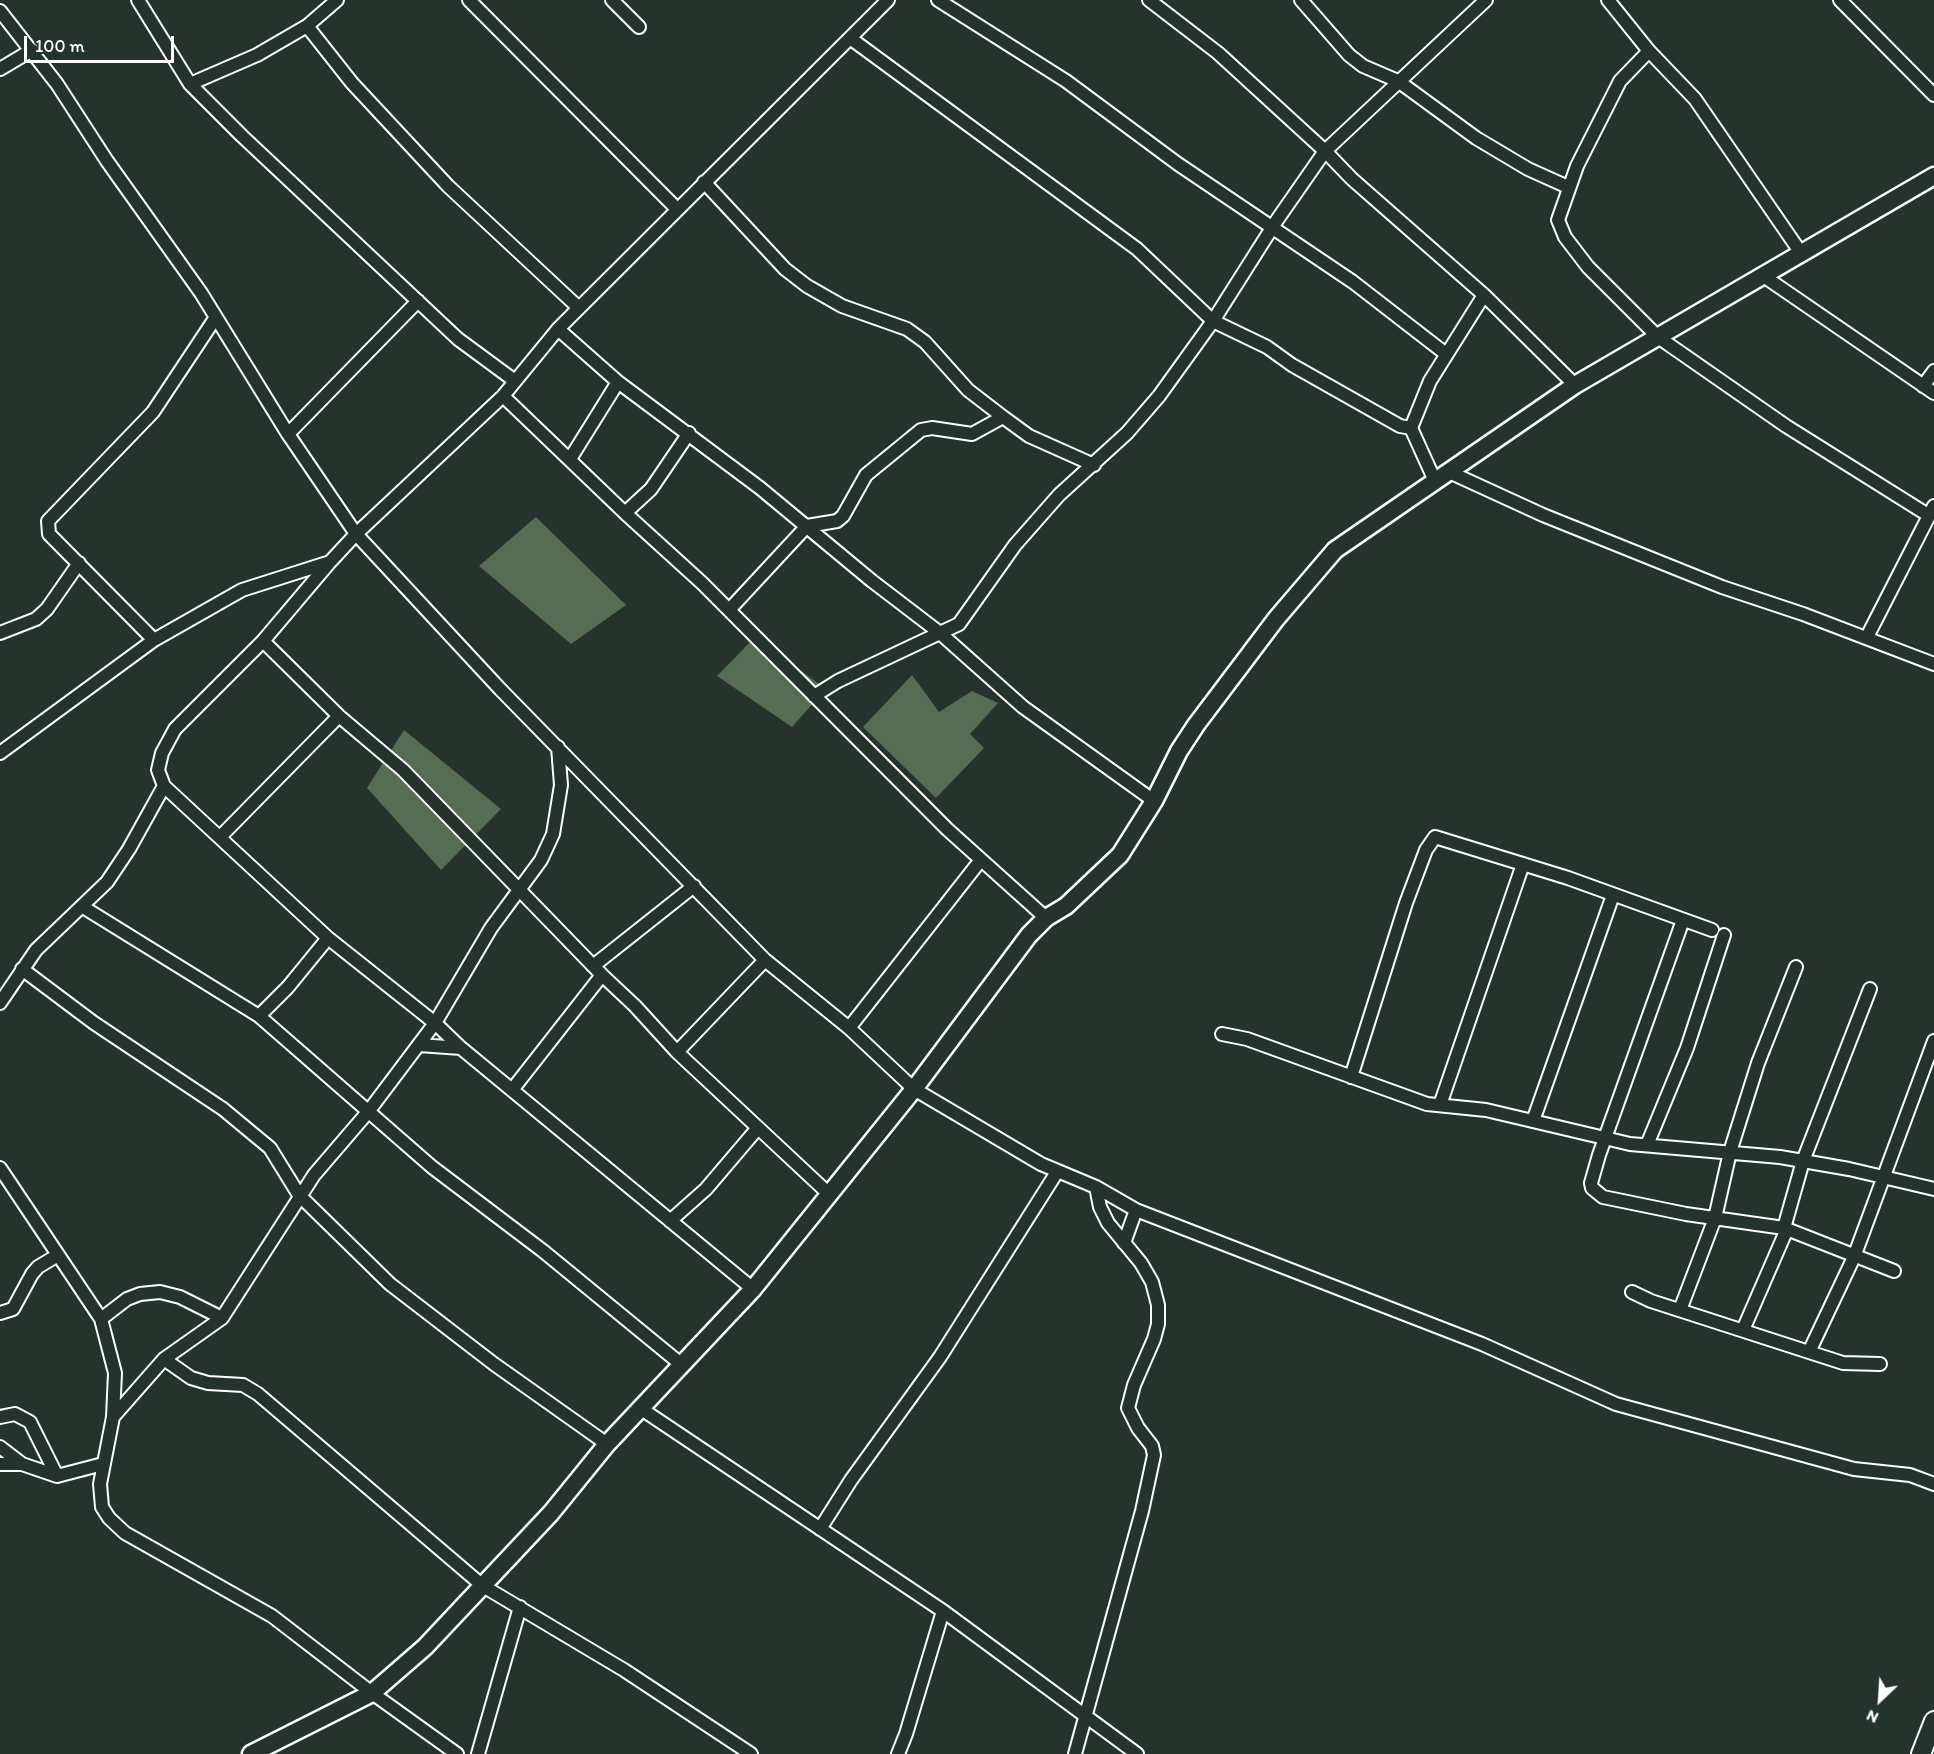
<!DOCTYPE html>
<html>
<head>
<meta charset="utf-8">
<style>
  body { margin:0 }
  #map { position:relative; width:1934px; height:1754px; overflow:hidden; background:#26332d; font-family:Itim,sans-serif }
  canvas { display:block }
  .north { position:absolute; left:1850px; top:1670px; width:60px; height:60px; -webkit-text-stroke:4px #26332d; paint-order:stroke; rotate:205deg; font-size:16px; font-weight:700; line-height:24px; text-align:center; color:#fff }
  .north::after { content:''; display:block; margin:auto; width:21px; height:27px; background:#fff; clip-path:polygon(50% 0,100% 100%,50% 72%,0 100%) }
  .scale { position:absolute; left:24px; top:36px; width:150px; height:27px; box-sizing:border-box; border:3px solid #fff; border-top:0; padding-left:8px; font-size:18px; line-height:21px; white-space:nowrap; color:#fff; -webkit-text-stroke:4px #26332d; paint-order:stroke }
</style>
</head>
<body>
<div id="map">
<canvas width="1934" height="1754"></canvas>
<div class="north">N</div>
<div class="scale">100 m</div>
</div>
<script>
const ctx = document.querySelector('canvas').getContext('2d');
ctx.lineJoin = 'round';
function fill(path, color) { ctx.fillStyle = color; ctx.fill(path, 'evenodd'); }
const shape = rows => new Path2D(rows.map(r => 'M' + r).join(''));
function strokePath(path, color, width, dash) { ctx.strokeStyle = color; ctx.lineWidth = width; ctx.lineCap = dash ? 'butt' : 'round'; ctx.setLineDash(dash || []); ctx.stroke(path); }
const green = shape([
  [536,517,626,605,571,644,479,566],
  [755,637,826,689,792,727,717,676],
  [912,675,939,712,972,691,998,703,970,734,984,748,936,798,863,727],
  [404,730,501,809,441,870,367,788]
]);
const street = shape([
  [138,0,190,84,242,136,458,339,515,381],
  [469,0,676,208],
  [612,0,639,27],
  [938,0,1066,81,1178,164,1353,282,1446,354],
  [1149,0,1218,53,1325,151,1352,179,1484,295,1575,385],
  [1301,0,1349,55,1363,66,1398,81,1476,138,1528,169,1568,187],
  [1608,0,1649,51,1695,99,1801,253],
  [1840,0,1934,95],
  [0,11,57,84,107,161,201,293,288,434,356,534,500,689,765,960,849,1028,914,1089,1041,1164,1096,1187,1136,1210,1482,1344,1616,1404,1854,1469,1910,1475,1934,1484],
  [307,26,352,83,448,186,579,308],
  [850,38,1137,249,1213,321,1267,347,1292,365,1400,426,1411,428],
  [1649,51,1620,81,1577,166,1558,220,1565,237,1588,267,1658,337,1786,426,1928,515],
  [0,69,32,50],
  [190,84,257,55,307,26,337,0],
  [704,182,785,269,807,286,842,306,907,329,925,342,968,390,1003,417,1029,436,1094,465],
  [1762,275,1934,393],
  [558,329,618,382,760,488,872,581,940,633,1023,707,1154,801],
  [1923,386,1934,371],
  [503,396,625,513,702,583,947,829,1046,918],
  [288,434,418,301],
  [570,459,618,382],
  [1447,471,1543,515,1722,587,1803,614,1934,664],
  [1435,481,1411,428,1430,381,1484,295],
  [625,513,651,489,689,433],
  [729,610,807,526,837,521,843,516,866,475,921,430,932,428,972,434,1003,417],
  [0,633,36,619,47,609,79,563],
  [1867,637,1934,506],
  [154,640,49,534,48,521,153,412,216,317],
  [263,641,339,716,403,770,602,975,635,1006,677,1052,829,1194],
  [814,696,838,681,959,624,1015,545,1059,495,1127,433,1159,396,1213,321,1277,220,1325,151,1486,0],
  [0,753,154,640,242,590,330,562,356,534,503,396,558,329,888,0],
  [164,786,328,938,435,1023,461,1048,753,1289],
  [220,837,339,716],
  [83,907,259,1016,432,1167,543,1251,682,1365],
  [1683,920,1599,1155,1591,1183,1592,1188,1603,1197,1686,1214,1784,1228,1894,1271],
  [593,966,694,886],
  [22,969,94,1023,223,1109,270,1148,299,1195,390,1284,494,1364,607,1444],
  [0,1003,36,950,107,882,129,849,164,786,158,770,162,753,175,729,263,641,329,563],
  [259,1016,288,987,328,938],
  [849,1028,980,861],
  [1222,1034,1247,1039,1427,1104,1486,1110,1630,1144,1780,1157,1849,1169,1934,1189],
  [419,1045,461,1048],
  [677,1052,765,960],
  [1351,1077,1406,903,1426,850,1435,837,1568,878,1712,930],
  [512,1090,602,975],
  [1440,1105,1523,864],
  [1533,1121,1613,895],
  [1647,1145,1687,1048,1724,935],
  [0,1168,101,1319,115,1373,113,1417,100,1484,102,1507,109,1518,125,1533,272,1616,372,1693,457,1754],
  [670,1221,706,1189,757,1129],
  [1784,1228,1803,1161,1870,989],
  [1124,1243,1136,1210],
  [1632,1292,1651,1301,1843,1363,1880,1364],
  [1680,1310,1715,1218,1730,1152,1758,1063,1796,967],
  [0,1313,13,1309,32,1274,38,1267,58,1255],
  [101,1319,127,1299,140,1294,160,1292,180,1297,222,1318],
  [1743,1330,1787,1229],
  [1809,1352,1854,1257,1934,1041],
  [164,1359,191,1378,208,1383,243,1385,258,1394,483,1586,624,1670,751,1754],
  [640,1408,943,1611,1137,1754],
  [0,1417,15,1414,30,1422,57,1476],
  [113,1417,164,1359,222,1318,314,1175,368,1112,435,1023,491,928,541,860,553,834,561,785,558,747],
  [0,1447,22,1464],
  [0,1464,22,1464,57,1476,103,1464],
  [820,1529,851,1480,940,1357,1057,1172],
  [478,1754,520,1607],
  [898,1754,906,1734,943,1611],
  [1075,1754,1142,1511,1154,1455,1152,1446,1138,1428,1128,1408,1134,1385,1154,1339,1158,1324,1158,1305,1152,1282,1141,1263,1108,1223,1100,1207,1096,1187]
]);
const secondary = shape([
  [251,1754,372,1693,425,1647,551,1513,607,1444,753,1289,914,1089,1029,935,1046,918,1066,906,1120,855,1154,801,1179,751,1196,725,1276,619,1335,550,1575,385,1934,176]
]);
const primary = shape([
  [1921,1754,1934,1721]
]);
fill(green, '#556d53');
strokePath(street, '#fff', 16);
strokePath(secondary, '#fff', 21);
strokePath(primary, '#fff', 22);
strokePath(street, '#26332d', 12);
strokePath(secondary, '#26332d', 16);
strokePath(primary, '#26332d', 18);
</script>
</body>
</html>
